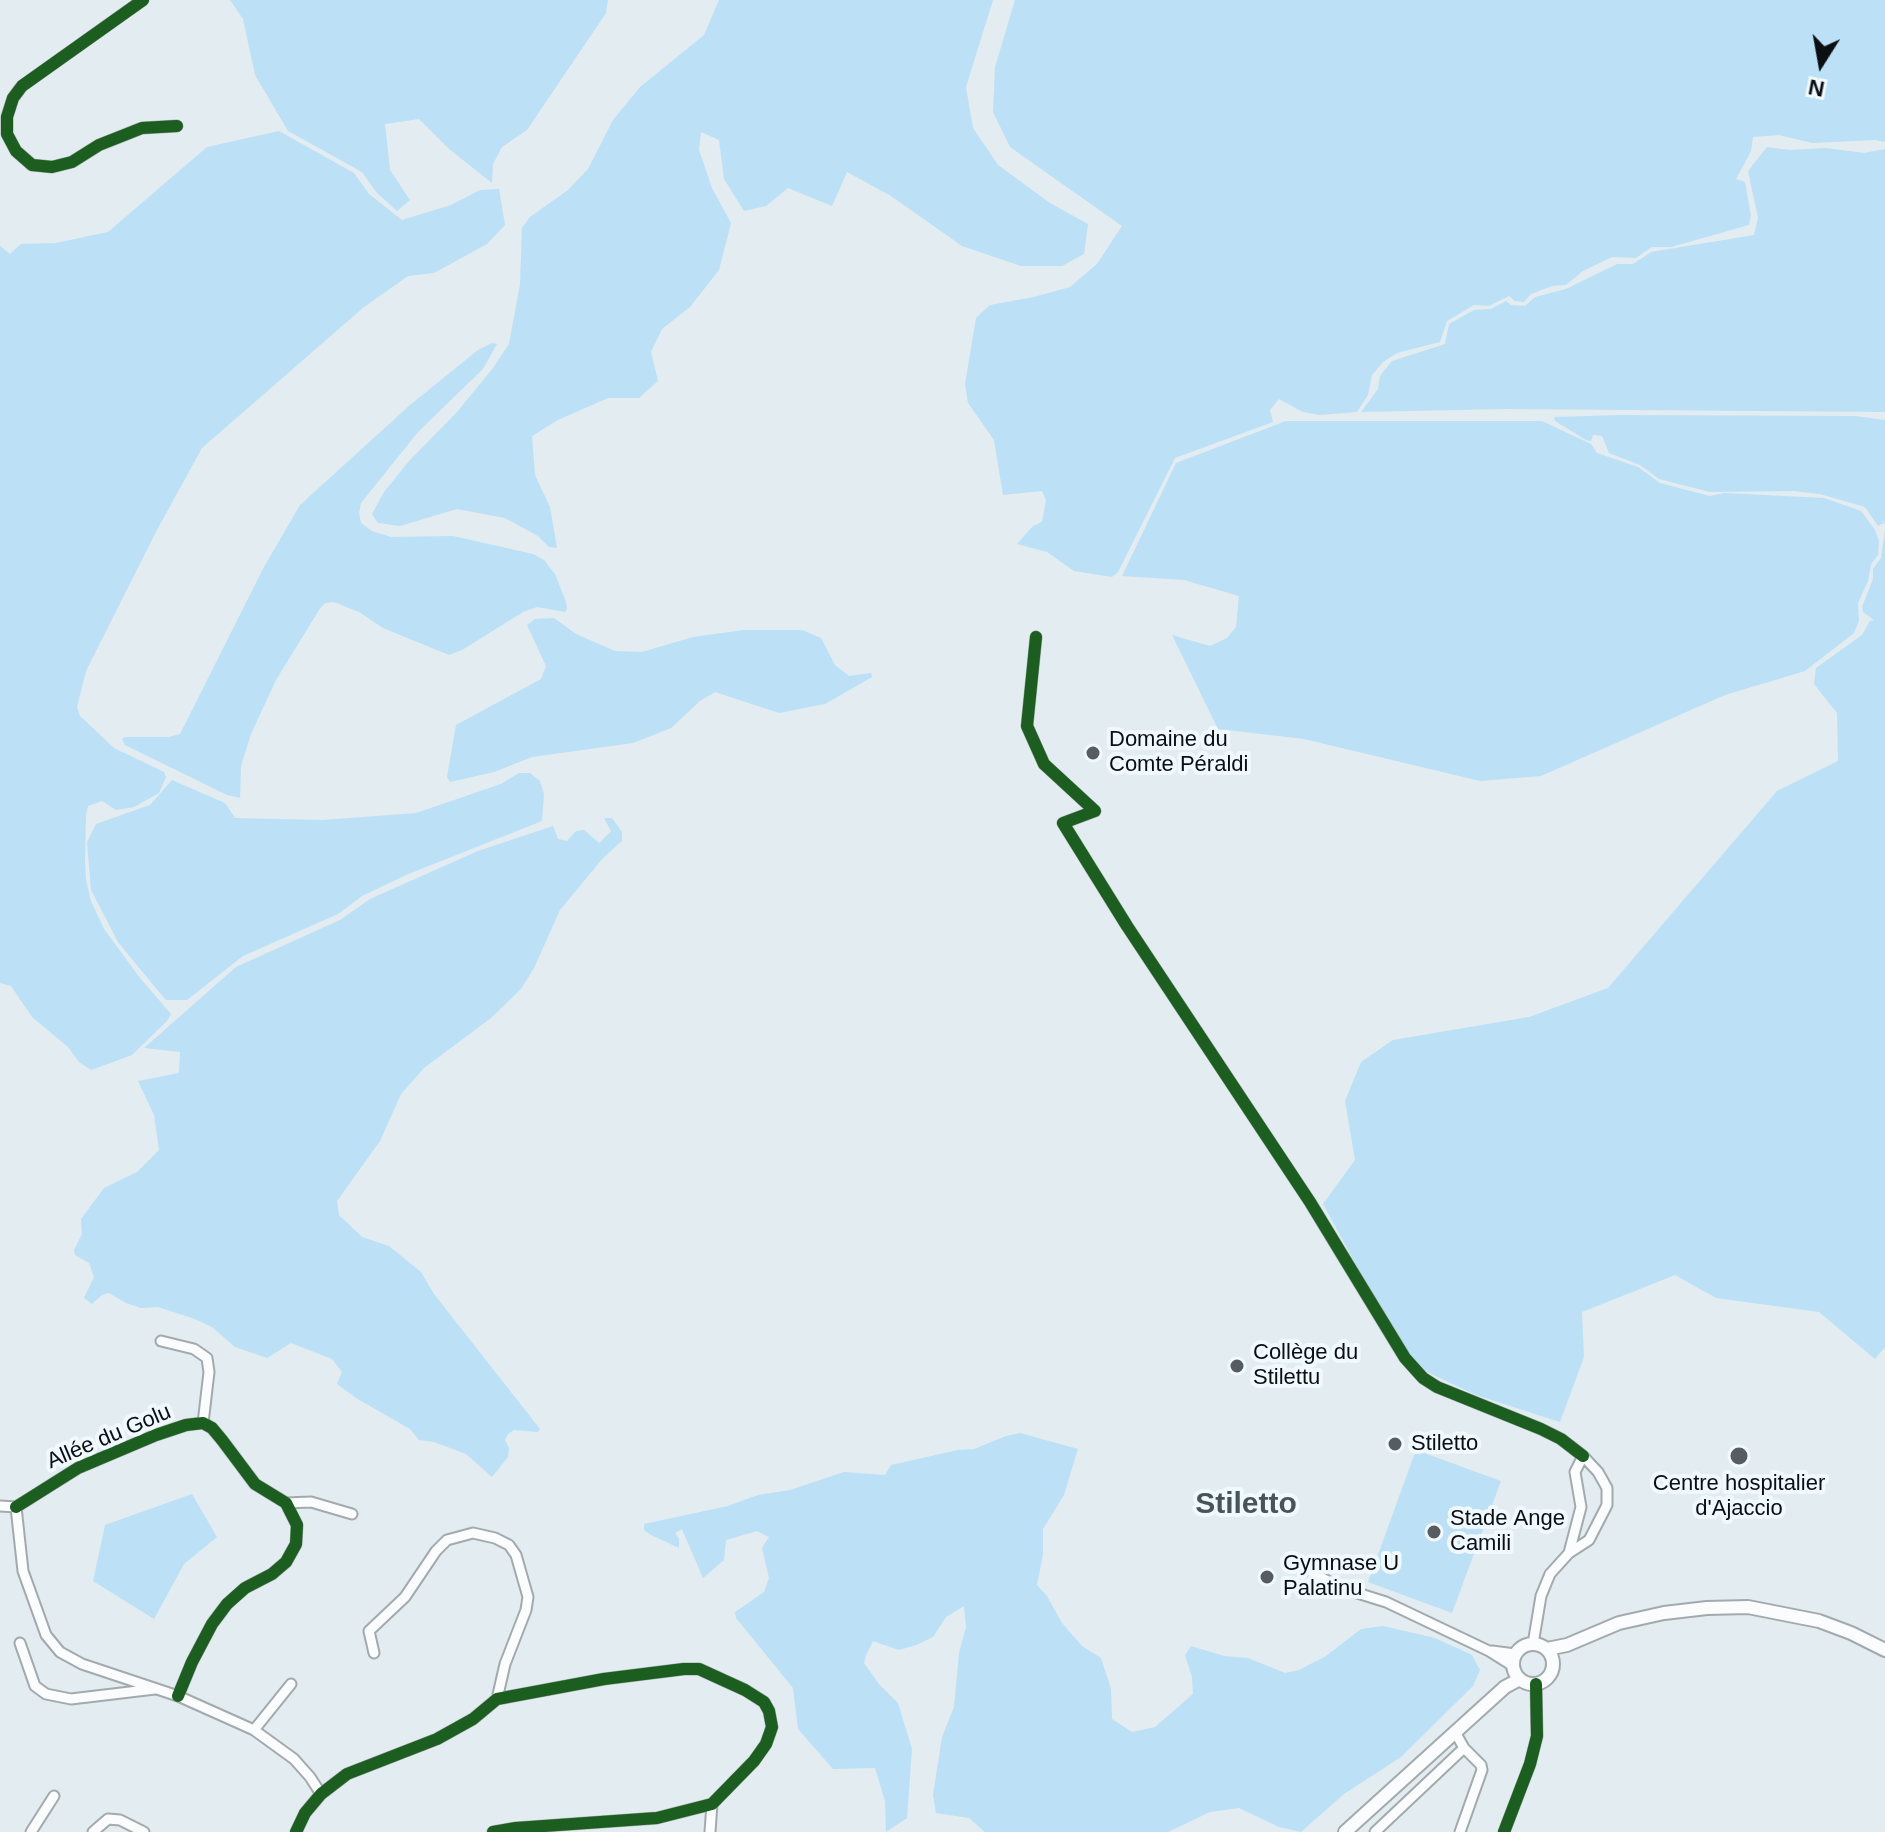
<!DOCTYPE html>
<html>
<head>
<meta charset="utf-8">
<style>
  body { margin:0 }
  #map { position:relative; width:1885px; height:1832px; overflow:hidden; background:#e3ecf0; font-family:Arial,sans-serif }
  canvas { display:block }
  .north { position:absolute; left:1781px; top:24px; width:80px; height:80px; -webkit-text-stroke:6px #f0f9fe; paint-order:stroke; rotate:191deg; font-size:22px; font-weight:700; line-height:32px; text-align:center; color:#0b0f12 }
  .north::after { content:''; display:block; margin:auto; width:28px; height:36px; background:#0b0f12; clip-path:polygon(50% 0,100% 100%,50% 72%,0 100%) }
</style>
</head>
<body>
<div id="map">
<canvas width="1885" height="1832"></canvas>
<div class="north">N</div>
</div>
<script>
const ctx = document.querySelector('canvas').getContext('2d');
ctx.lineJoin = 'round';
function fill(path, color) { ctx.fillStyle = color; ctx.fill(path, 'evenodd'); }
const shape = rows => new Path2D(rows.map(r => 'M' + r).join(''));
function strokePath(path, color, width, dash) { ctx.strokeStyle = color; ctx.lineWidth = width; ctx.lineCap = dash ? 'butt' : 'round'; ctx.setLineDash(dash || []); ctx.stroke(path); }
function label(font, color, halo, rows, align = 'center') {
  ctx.font = font + ' Arial,sans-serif'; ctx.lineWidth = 8; ctx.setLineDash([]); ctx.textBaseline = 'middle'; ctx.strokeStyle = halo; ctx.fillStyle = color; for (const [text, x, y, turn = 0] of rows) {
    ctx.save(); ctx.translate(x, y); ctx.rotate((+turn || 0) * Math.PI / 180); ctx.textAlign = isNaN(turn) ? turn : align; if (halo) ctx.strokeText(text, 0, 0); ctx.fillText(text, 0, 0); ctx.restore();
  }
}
const green = shape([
  [230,0,608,0,606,13,527,130,502,147,493,164,492,183,449,149,419,119,385,124,390,170,410,200,397,211,377,193,362,172,288,131,255,75,243,19],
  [719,0,993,0,966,87,973,128,998,165,1050,203,1088,224,1084,254,1062,266,1021,266,962,246,891,196,847,172,832,206,788,188,766,206,744,211,724,179,719,140,701,132,699,150,712,188,731,223,719,270,690,307,662,329,651,352,658,381,639,398,608,398,558,420,532,436,535,475,550,507,557,548,549,547,538,536,505,518,457,509,400,526,378,523,372,514,384,492,410,460,457,412,493,368,509,344,520,284,522,228,530,217,568,190,588,169,613,120,640,87,704,35],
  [1015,0,1885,0,1885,142,1875,140,1812,143,1779,135,1753,137,1751,151,1736,179,1745,182,1751,216,1749,225,1671,247,1652,247,1636,258,1612,257,1583,271,1566,285,1552,286,1531,294,1524,302,1515,301,1509,296,1489,306,1474,305,1447,321,1440,342,1397,353,1383,362,1372,375,1368,395,1357,412,1320,415,1303,412,1279,399,1270,410,1273,422,1175,458,1118,572,1112,577,1074,571,1047,552,1017,544,1033,526,1042,522,1046,500,1042,491,1003,495,994,440,968,403,965,384,976,318,990,305,1034,297,1070,287,1097,264,1122,226,1010,147,993,112,995,67],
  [279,131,354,173,369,194,402,220,451,205,480,190,499,189,505,225,487,244,434,273,408,276,364,307,202,448,158,528,86,671,77,707,80,716,114,748,164,772,166,777,159,793,134,807,116,810,102,801,88,806,86,815,85,861,86,880,91,901,104,929,140,978,171,1014,167,1021,132,1055,91,1070,79,1062,68,1047,32,1017,11,986,0,983,0,246,10,254,21,244,56,243,108,232,207,147],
  [1767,147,1790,150,1826,148,1864,153,1885,149,1885,412,1504,409,1361,412,1378,389,1380,376,1392,361,1445,344,1449,324,1474,310,1491,309,1506,301,1511,305,1525,306,1535,297,1566,289,1617,264,1633,264,1651,252,1754,235,1758,218,1748,171],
  [492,343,497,344,483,369,418,432,361,503,359,513,361,523,372,531,391,537,453,536,533,554,544,560,555,574,566,602,567,609,565,612,537,607,523,612,462,650,449,655,383,628,359,612,334,602,325,603,319,610,276,680,251,734,241,766,240,798,227,795,125,745,122,739,125,737,169,737,180,734,264,567,300,505,410,405,478,350],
  [1620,415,1855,416,1885,420,1885,522,1878,526,1865,507,1820,494,1793,491,1710,492,1659,479,1640,465,1609,453,1602,436,1593,435,1591,441,1586,440,1555,421,1554,417],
  [1286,421,1542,421,1591,444,1597,453,1638,467,1660,483,1710,496,1724,493,1824,498,1861,511,1875,530,1879,541,1878,555,1871,564,1868,581,1858,603,1859,621,1854,633,1805,671,1725,695,1541,776,1480,781,1304,739,1218,729,1172,635,1210,646,1227,638,1236,627,1239,596,1184,580,1122,576,1176,463],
  [1885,530,1885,1347,1875,1359,1819,1312,1716,1298,1675,1275,1582,1312,1584,1357,1560,1422,1476,1395,1410,1364,1323,1204,1355,1160,1345,1101,1361,1062,1393,1040,1529,1017,1608,988,1777,791,1838,761,1837,713,1814,684,1816,668,1862,635,1870,621,1874,620,1863,612,1862,607,1873,579,1873,569,1881,558],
  [554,618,576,634,615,651,642,652,693,637,744,630,802,630,821,638,835,665,849,676,871,673,872,677,825,704,779,713,715,692,700,701,671,728,633,743,532,757,494,772,450,782,447,777,456,725,541,679,546,666,527,625,535,619],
  [519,773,530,773,540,781,544,794,542,821,406,875,362,896,338,914,243,956,187,1000,166,1000,154,986,118,942,91,890,87,842,96,824,150,805,172,780,225,803,235,818,323,820,416,813,501,784],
  [604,818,612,818,622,832,622,841,603,858,560,910,534,968,521,989,491,1018,424,1068,401,1094,380,1141,337,1201,339,1215,362,1237,389,1246,421,1272,434,1294,540,1429,538,1432,514,1430,508,1434,505,1440,509,1448,508,1457,492,1477,466,1454,434,1442,419,1440,410,1429,356,1398,337,1384,342,1372,332,1359,291,1343,267,1358,235,1347,212,1327,195,1319,158,1307,141,1308,126,1303,109,1293,102,1295,92,1304,84,1298,94,1277,89,1263,75,1255,74,1250,82,1234,81,1219,104,1188,137,1172,159,1150,154,1115,138,1081,179,1073,180,1052,144,1048,236,967,340,920,370,899,478,851,553,826,558,839,567,841,576,831,584,830,599,843,611,831],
  [1020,1433,1078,1449,1064,1495,1043,1529,1043,1554,1037,1585,1047,1596,1062,1623,1082,1646,1101,1658,1111,1689,1112,1719,1132,1732,1155,1727,1193,1694,1192,1677,1185,1655,1191,1646,1224,1656,1248,1658,1285,1673,1299,1670,1326,1656,1361,1629,1383,1626,1435,1638,1472,1655,1480,1670,1473,1686,1401,1757,1344,1794,1301,1832,1279,1827,1239,1808,1210,1812,1168,1832,985,1832,969,1818,936,1813,933,1795,942,1737,954,1707,959,1653,966,1627,964,1606,946,1617,933,1637,916,1645,899,1650,873,1641,866,1655,864,1663,879,1684,898,1703,912,1749,907,1818,886,1832,885,1801,875,1768,833,1769,798,1729,793,1688,736,1618,735,1612,764,1592,769,1578,762,1548,769,1537,757,1531,726,1540,724,1560,703,1578,682,1529,675,1533,679,1539,679,1548,651,1535,644,1530,644,1524,728,1506,758,1495,790,1490,844,1472,885,1475,891,1465,958,1450,974,1449,1006,1436],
  [1416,1450,1501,1481,1452,1613,1368,1582],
  [192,1494,217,1537,184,1564,154,1619,93,1581,105,1525]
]);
const minor = shape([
  [143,0,22,86,13,98,7,117,7,134,16,151,32,165,52,167,72,162,99,145,142,128,177,126],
  [1036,637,1027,726,1044,764,1095,811,1063,823,1127,926,1310,1202,1405,1358,1423,1378,1437,1387,1541,1429,1561,1439,1583,1456],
  [161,1341,194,1349,207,1358,209,1372,203,1423],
  [286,1503,311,1502,352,1514],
  [0,1506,16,1507,23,1571,46,1635,60,1652,82,1664,178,1696,254,1730,294,1759,310,1777,321,1794],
  [16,1507,78,1468,156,1435,186,1425,203,1423,212,1428,222,1440,255,1484,286,1503,297,1525,296,1544,286,1562,272,1574,245,1588,227,1604,212,1624,192,1662,178,1696],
  [1310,1571,1338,1587,1386,1602,1489,1651,1513,1666],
  [20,1643,35,1686,46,1694,71,1699,155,1689],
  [1533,1644,1541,1596,1550,1574,1569,1553,1589,1540,1607,1505,1607,1488,1598,1472,1583,1456,1575,1472,1581,1507,1569,1553],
  [1492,1651,1515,1654],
  [374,1653,369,1631,405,1597,436,1551,447,1540,473,1533,495,1538,509,1545,516,1555,528,1597,526,1610,505,1664,497,1699],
  [254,1730,291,1684],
  [31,1832,54,1796],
  [93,1832,108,1819,120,1820,144,1832],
  [296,1832,305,1813,321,1794,347,1774,437,1739,473,1719,497,1699,604,1679,684,1669,699,1669,745,1690,764,1702,769,1711,772,1727,766,1744,754,1761,712,1804,657,1818,516,1828,493,1832],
  [710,1832,712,1804],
  [1375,1832,1464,1748,1455,1732],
  [1460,1832,1482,1770,1481,1765,1464,1748],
  [1504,1832,1530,1764,1537,1736,1536,1684]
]);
const secondary = shape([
  '1513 1664a20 20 0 1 1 40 0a20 20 0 1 1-40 0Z',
  [1547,1649,1567,1645,1619,1623,1664,1613,1707,1608,1748,1607,1819,1621,1851,1633,1885,1650],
  [1345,1832,1505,1687,1520,1679]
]);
const cycleway = shape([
  [143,0,22,86,13,98,7,117,7,134,16,151,32,165,52,167,72,162,99,145,142,128,177,126],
  [1036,637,1027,726,1044,764,1095,811,1063,823,1127,926,1310,1202,1405,1358,1423,1378,1437,1387,1541,1429,1561,1439,1583,1456],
  [16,1507,78,1468,156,1435,186,1425,203,1423,212,1428,222,1440,255,1484,286,1503,297,1525,296,1544,286,1562,272,1574,245,1588,227,1604,212,1624,192,1662,178,1696],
  [296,1832,305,1813,321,1794,347,1774,437,1739,473,1719,497,1699,604,1679,684,1669,699,1669,745,1690,764,1702,769,1711,772,1727,766,1744,754,1761,712,1804,657,1818,516,1828,493,1832],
  [1504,1832,1530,1764,1537,1736,1536,1684]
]);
const markers = [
  [1093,753,8,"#575c60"],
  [1237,1366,8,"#575c60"],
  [1395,1444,8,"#575c60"],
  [1739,1456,10,"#575c60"],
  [1434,1532,8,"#575c60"],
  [1267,1577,8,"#575c60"]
];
const poiNames = [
  ["Domaine du",1109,740],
  ["Comte Péraldi",1109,765],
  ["Collège du",1253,1353],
  ["Stilettu",1253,1378],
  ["Stiletto",1411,1444],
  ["Centre hospitalier",1739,1484,"center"],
  ["d'Ajaccio",1739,1509,"center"],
  ["Stade Ange",1450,1519],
  ["Camili",1450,1544],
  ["Gymnase U",1283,1564],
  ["Palatinu",1283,1589]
];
const streetNames = [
  ["Allée du Golu",109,1437,-23]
];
const districtNames = [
  ["Stiletto",1246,1505]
];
fill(green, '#bce0f6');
strokePath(minor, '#a3aaad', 13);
strokePath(secondary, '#a3aaad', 16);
strokePath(minor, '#fbfcfd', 9);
strokePath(secondary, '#fbfcfd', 12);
strokePath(cycleway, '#1b5e20', 12);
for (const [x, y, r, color] of markers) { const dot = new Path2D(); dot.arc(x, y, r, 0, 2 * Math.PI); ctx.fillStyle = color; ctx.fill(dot); strokePath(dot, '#f0f9fe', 3); }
label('22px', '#0b0f12', '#f0f9fe', poiNames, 'left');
label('22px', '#0b0f12', '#f0f9fe', streetNames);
label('bold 30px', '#48545b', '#f0f9fe', districtNames);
</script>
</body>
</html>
